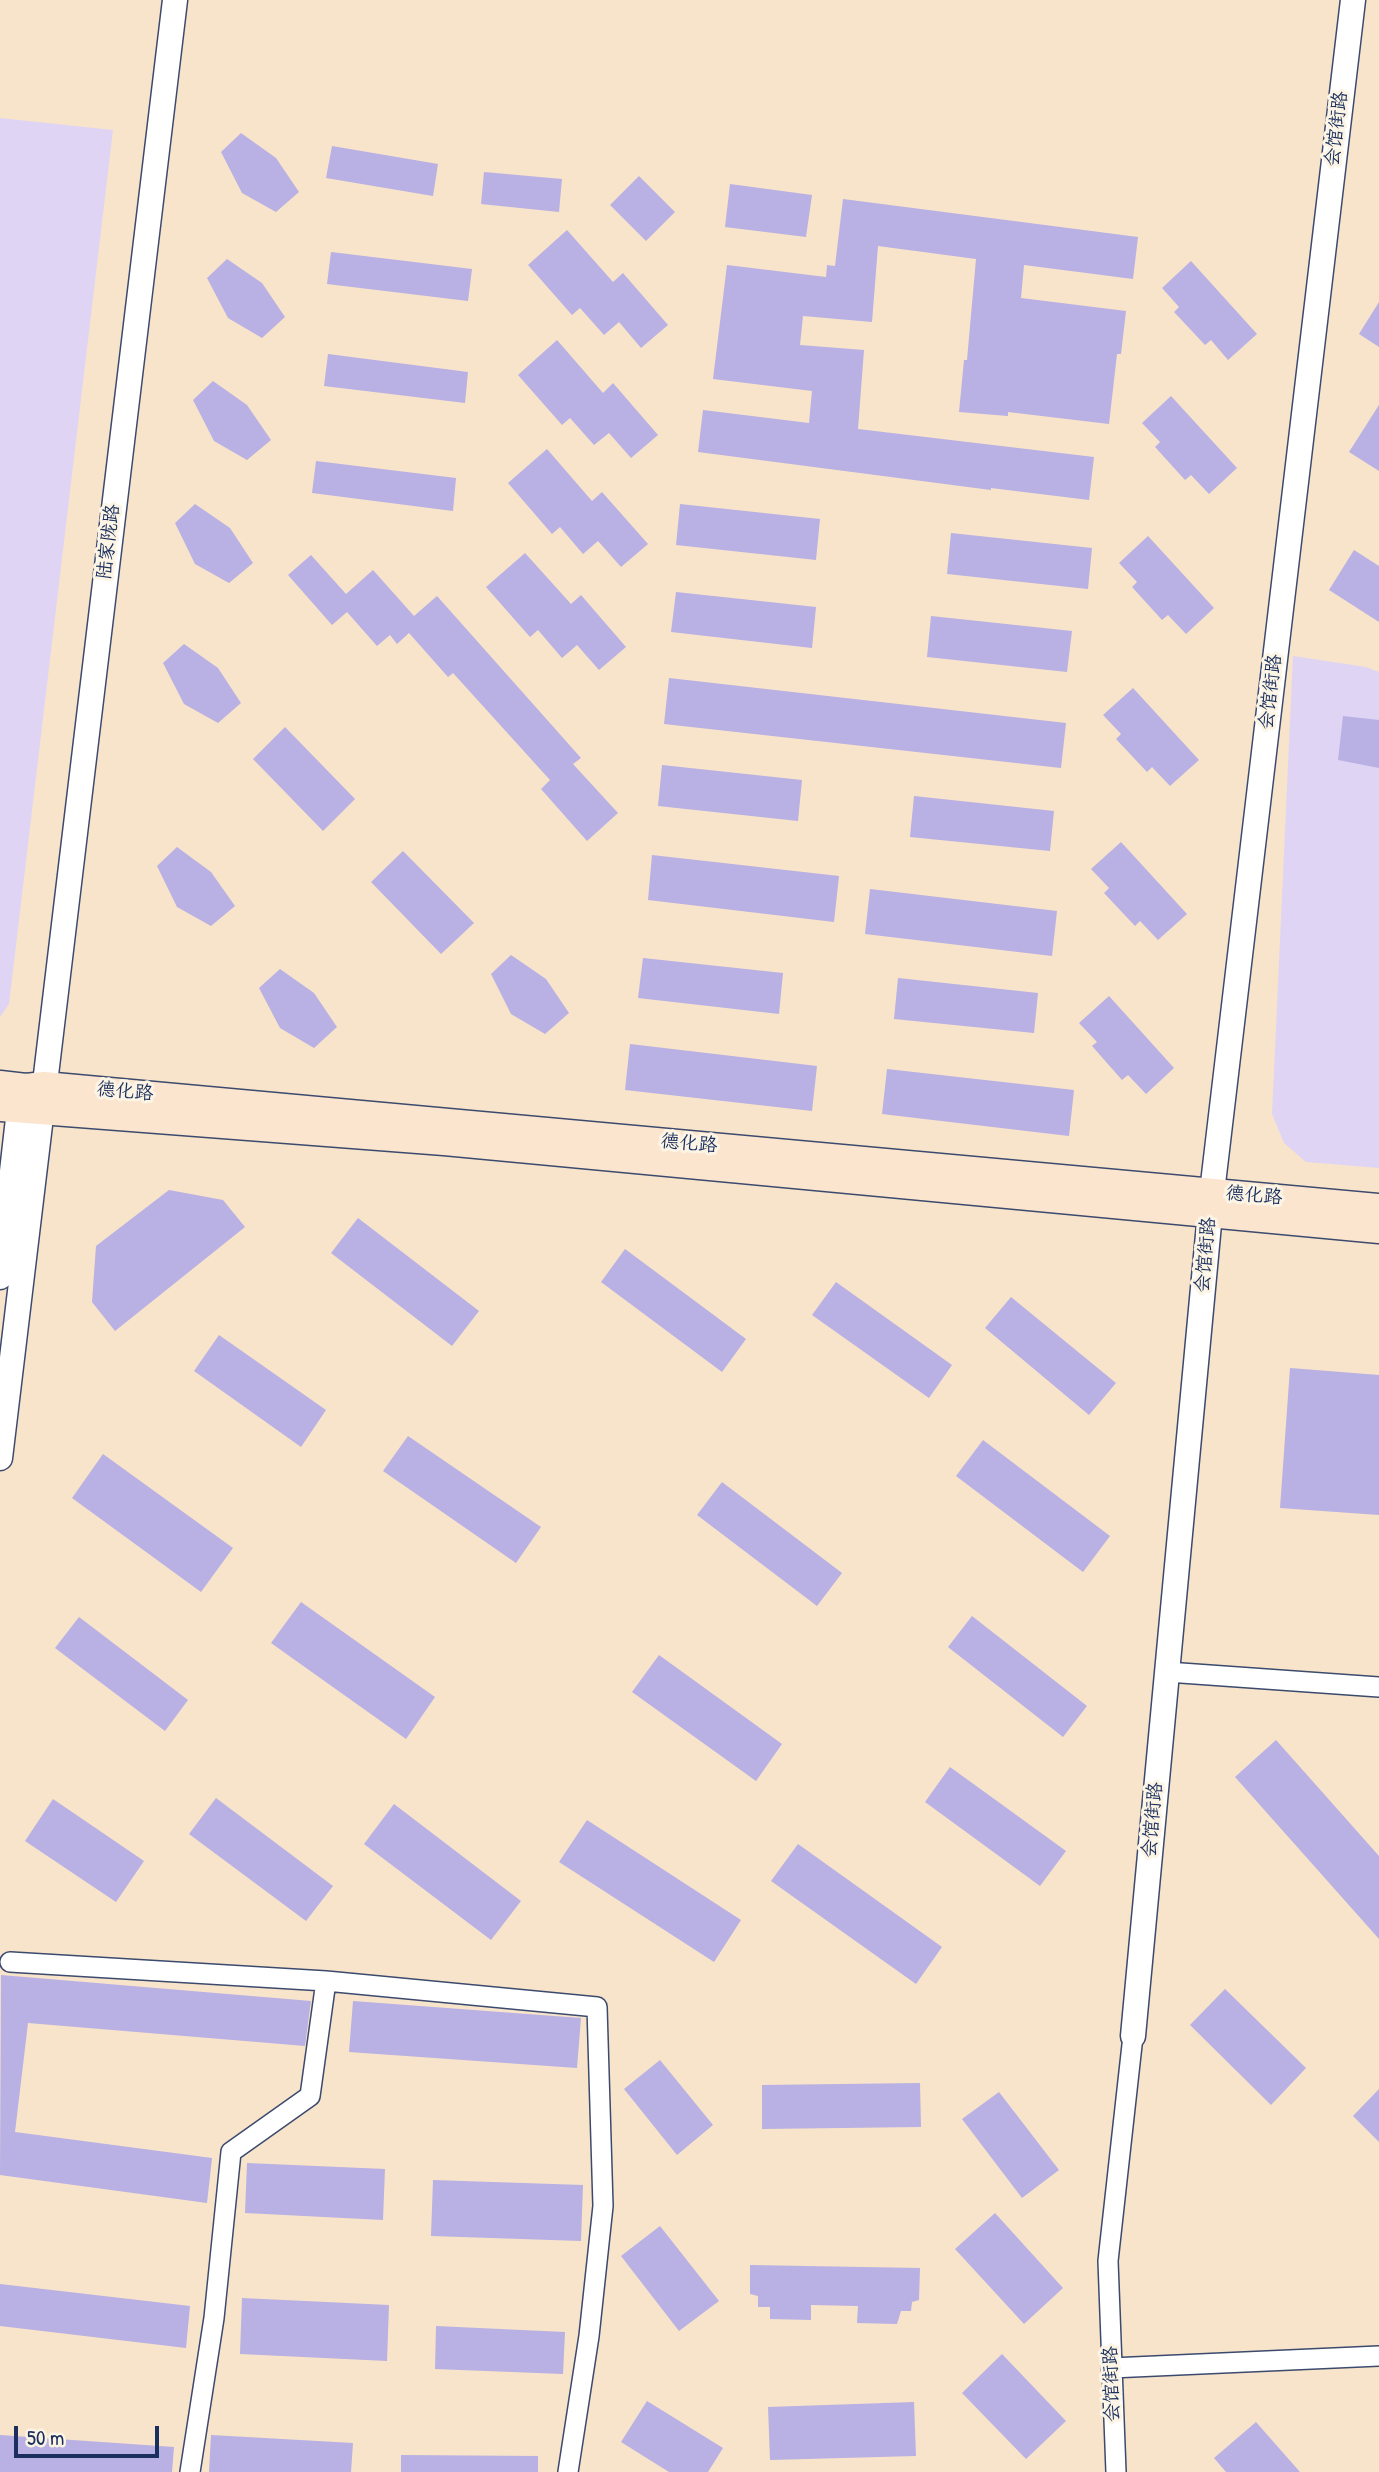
<!DOCTYPE html>
<html>
<head>
<meta charset="utf-8">
<style>
  body { margin:0 }
  #map { position:relative; width:1379px; height:2472px; overflow:hidden; background:#f7e4cb; font-family:"Patrick Hand",sans-serif }
  canvas { display:block }
  .scale { position:absolute; left:14px; top:2426px; width:145px; height:32px; box-sizing:border-box; border:4px solid #1b2f5e; border-top:0; padding-left:9px; font-size:21px; line-height:24px; white-space:nowrap; color:#1b2f5e; -webkit-text-stroke:5px #fcf5e5; paint-order:stroke }
</style>
</head>
<body>
<div id="map">
<canvas width="1379" height="2472"></canvas>
<div class="scale">50 m</div>
</div>
<script>
const ctx = document.querySelector('canvas').getContext('2d');
ctx.lineJoin = 'round';
function fill(path, color) { ctx.fillStyle = color; ctx.fill(path, 'evenodd'); }
const shape = rows => new Path2D(rows.map(r => 'M' + r).join(''));
function strokePath(path, color, width, dash) { ctx.strokeStyle = color; ctx.lineWidth = width; ctx.lineCap = dash ? 'butt' : 'round'; ctx.setLineDash(dash || []); ctx.stroke(path); }
function label(font, color, halo, rows, align = 'center') {
  ctx.font = font + ' "Patrick Hand","LXGW WenKai TC",sans-serif'; ctx.lineWidth = 6; ctx.setLineDash([]); ctx.textBaseline = 'middle'; ctx.strokeStyle = halo; ctx.fillStyle = color; for (const [text, x, y, turn = 0] of rows) {
    ctx.save(); ctx.translate(x, y); ctx.rotate((+turn || 0) * Math.PI / 180); ctx.textAlign = isNaN(turn) ? turn : align; if (halo) ctx.strokeText(text, 0, 0); ctx.fillText(text, 0, 0); ctx.restore();
  }
}
const built = shape([
  [0,118,113,130,9,1004,0,1017],
  [1293,656,1366,667,1379,672,1379,1168,1306,1162,1284,1143,1272,1114]
]);
const building = shape([
  [241,133,276,158,299,192,276,212,242,193,221,152],
  [332,146,438,164,433,196,326,178],
  [484,172,562,179,559,212,481,204],
  [639,176,675,212,646,241,610,205],
  [730,184,812,195,806,237,725,227],
  [843,199,1138,237,1133,279,1024,265,1021,298,1126,311,1121,354,1117,354,1109,424,1008,412,1008,416,959,412,964,360,967,360,976,259,878,246,872,322,803,316,800,345,864,350,858,429,1094,457,1089,500,991,488,991,490,698,452,703,410,809,423,812,391,713,379,727,265,826,277,827,265,835,266],
  [567,230,613,282,623,273,668,325,641,348,619,322,604,335,580,308,572,315,528,265],
  [331,252,472,269,468,301,327,284],
  [227,259,262,283,285,317,262,338,228,318,207,278],
  [1191,261,1257,334,1228,360,1211,340,1205,345,1174,312,1179,307,1162,288],
  [1379,302,1379,347,1359,334],
  [557,340,603,393,613,383,658,435,631,458,609,433,594,445,570,418,562,425,518,375],
  [328,354,468,372,465,403,324,386],
  [213,381,247,405,271,440,247,460,214,441,193,400],
  [1171,396,1237,468,1209,494,1191,475,1185,480,1155,447,1160,442,1142,423],
  [1379,405,1379,471,1349,452],
  [547,449,592,501,602,492,648,544,621,567,598,541,583,554,560,527,552,534,508,483],
  [316,461,456,478,453,511,312,493],
  [195,504,230,528,253,563,229,583,195,564,175,523],
  [680,504,820,519,816,560,676,545],
  [951,533,1092,548,1088,589,947,574],
  [1148,536,1214,608,1186,634,1168,615,1162,620,1132,587,1137,582,1119,563],
  [1354,550,1379,566,1379,622,1329,590],
  [525,553,571,604,581,595,626,647,599,670,577,645,562,658,538,630,530,637,486,587],
  [311,555,346,594,373,570,414,616,437,596,581,758,573,764,618,813,587,841,541,789,550,780,453,673,448,677,409,633,397,644,390,635,377,646,347,612,332,625,288,575],
  [676,592,816,607,812,648,671,632],
  [931,616,1072,631,1067,672,927,657],
  [184,644,218,668,241,703,218,723,184,704,163,663],
  [669,678,1066,723,1061,768,664,724],
  [1133,688,1199,760,1170,786,1152,767,1147,772,1116,739,1121,734,1103,715],
  [1343,716,1379,720,1379,768,1338,760],
  [285,727,355,799,323,831,253,759],
  [662,765,802,780,798,821,658,806],
  [914,796,1054,811,1050,851,910,837],
  [1121,842,1187,914,1158,940,1140,921,1135,926,1104,893,1109,888,1091,869],
  [177,847,211,872,235,906,211,926,177,907,157,866],
  [403,851,474,923,441,954,371,882],
  [652,855,839,876,834,922,648,900],
  [870,889,1057,911,1052,956,865,934],
  [511,955,546,979,569,1013,545,1034,511,1014,491,974],
  [643,958,783,973,779,1014,638,998],
  [280,969,314,993,337,1027,314,1048,280,1028,259,988],
  [898,978,1038,993,1034,1033,894,1019],
  [1109,996,1174,1068,1146,1094,1128,1075,1122,1080,1092,1046,1097,1042,1079,1023],
  [630,1044,817,1066,812,1111,625,1090],
  [887,1069,1074,1090,1069,1136,882,1114],
  [169,1190,223,1200,245,1227,115,1331,92,1302,96,1246],
  [358,1218,479,1311,452,1346,331,1253],
  [625,1249,746,1339,722,1372,601,1282],
  [836,1282,952,1365,929,1398,812,1315],
  [1011,1297,1116,1383,1089,1415,985,1328],
  [219,1335,326,1410,301,1447,194,1371],
  [1290,1368,1379,1375,1379,1515,1280,1508],
  [408,1436,541,1527,516,1563,383,1471],
  [983,1440,1110,1536,1083,1572,956,1476],
  [103,1454,233,1548,201,1592,72,1498],
  [722,1482,842,1573,817,1606,697,1515],
  [301,1602,435,1697,406,1739,271,1643],
  [972,1616,1087,1706,1063,1737,948,1647],
  [79,1617,188,1700,165,1731,55,1648],
  [659,1655,782,1744,756,1781,632,1692],
  [1276,1740,1379,1856,1379,1939,1235,1777],
  [950,1767,1066,1851,1040,1886,925,1802],
  [216,1798,333,1886,306,1921,189,1834],
  [53,1799,144,1861,116,1902,25,1841],
  [394,1804,521,1901,491,1940,364,1844],
  [587,1820,741,1920,714,1962,559,1862],
  [798,1844,942,1947,916,1984,771,1881],
  [1,1975,311,2001,305,2046,28,2023,15,2132,212,2158,207,2203,0,2175],
  [1225,1989,1306,2068,1271,2105,1190,2025],
  [353,2001,581,2018,577,2068,349,2052],
  [660,2060,713,2125,677,2155,624,2089],
  [920,2083,921,2127,762,2129,762,2085],
  [1379,2089,1379,2142,1353,2116],
  [999,2092,1059,2170,1022,2198,962,2119],
  [247,2163,385,2169,383,2220,245,2213],
  [433,2180,583,2185,581,2241,431,2236],
  [995,2213,1063,2288,1024,2324,955,2249],
  [660,2226,719,2301,679,2331,621,2256],
  [750,2265,920,2268,919,2300,912,2302,911,2311,901,2311,897,2324,857,2323,858,2306,811,2305,811,2320,770,2319,770,2307,758,2307,758,2296,750,2294],
  [0,2284,190,2306,186,2348,0,2326],
  [242,2298,389,2305,387,2361,240,2354],
  [436,2326,565,2332,563,2374,435,2369],
  [1002,2354,1066,2421,1026,2459,962,2393],
  [647,2401,723,2448,708,2472,669,2472,621,2442],
  [914,2402,916,2456,770,2460,768,2407],
  [1256,2422,1300,2472,1226,2472,1214,2458],
  [0,2435,174,2447,172,2472,0,2472],
  [211,2435,353,2443,351,2472,209,2472],
  [401,2455,538,2456,538,2472,401,2472]
]);
const minor = shape([
  [1167,1672,1379,1687],
  [10,1962,326,1981,597,2007,603,2206,589,2336,568,2472],
  [1111,2368,1379,2356],
  [190,2472,214,2318,231,2152,310,2096,326,1981],
  [1116,2472,1108,2261,1133,2036]
]);
const tertiary = shape([
  [0,1277,19,1110,25,1091],
  [0,1458,175,0],
  [1133,2036,1212,1192,1353,0]
]);
const secondary = shape([
  [0,1084,26,1087,44,1085,1379,1207],
  [0,1108,444,1142,1379,1230]
]);
const streetNames = [
  ["会馆街路",1337,129,-83],
  ["陆家陇路",109,542,-83],
  ["会馆街路",1271,692,-83],
  ["德化路",125,1092,5],
  ["德化路",689,1144,5],
  ["德化路",1254,1196,5],
  ["会馆街路",1206,1255,-85],
  ["会馆街路",1153,1820,-85],
  ["会馆街路",1112,2384,-92]
];
fill(built, '#e0d4f4');
fill(building, '#b9b0e3');
strokePath(minor, '#3c4a6e', 22);
strokePath(tertiary, '#3c4a6e', 27);
strokePath(secondary, '#3c4a6e', 29);
strokePath(minor, '#fff', 19);
strokePath(tertiary, '#fff', 24);
strokePath(secondary, '#fce5cf', 26);
label('19px', '#1b2f5e', '#fcf5e5', streetNames);
</script>
</body>
</html>
